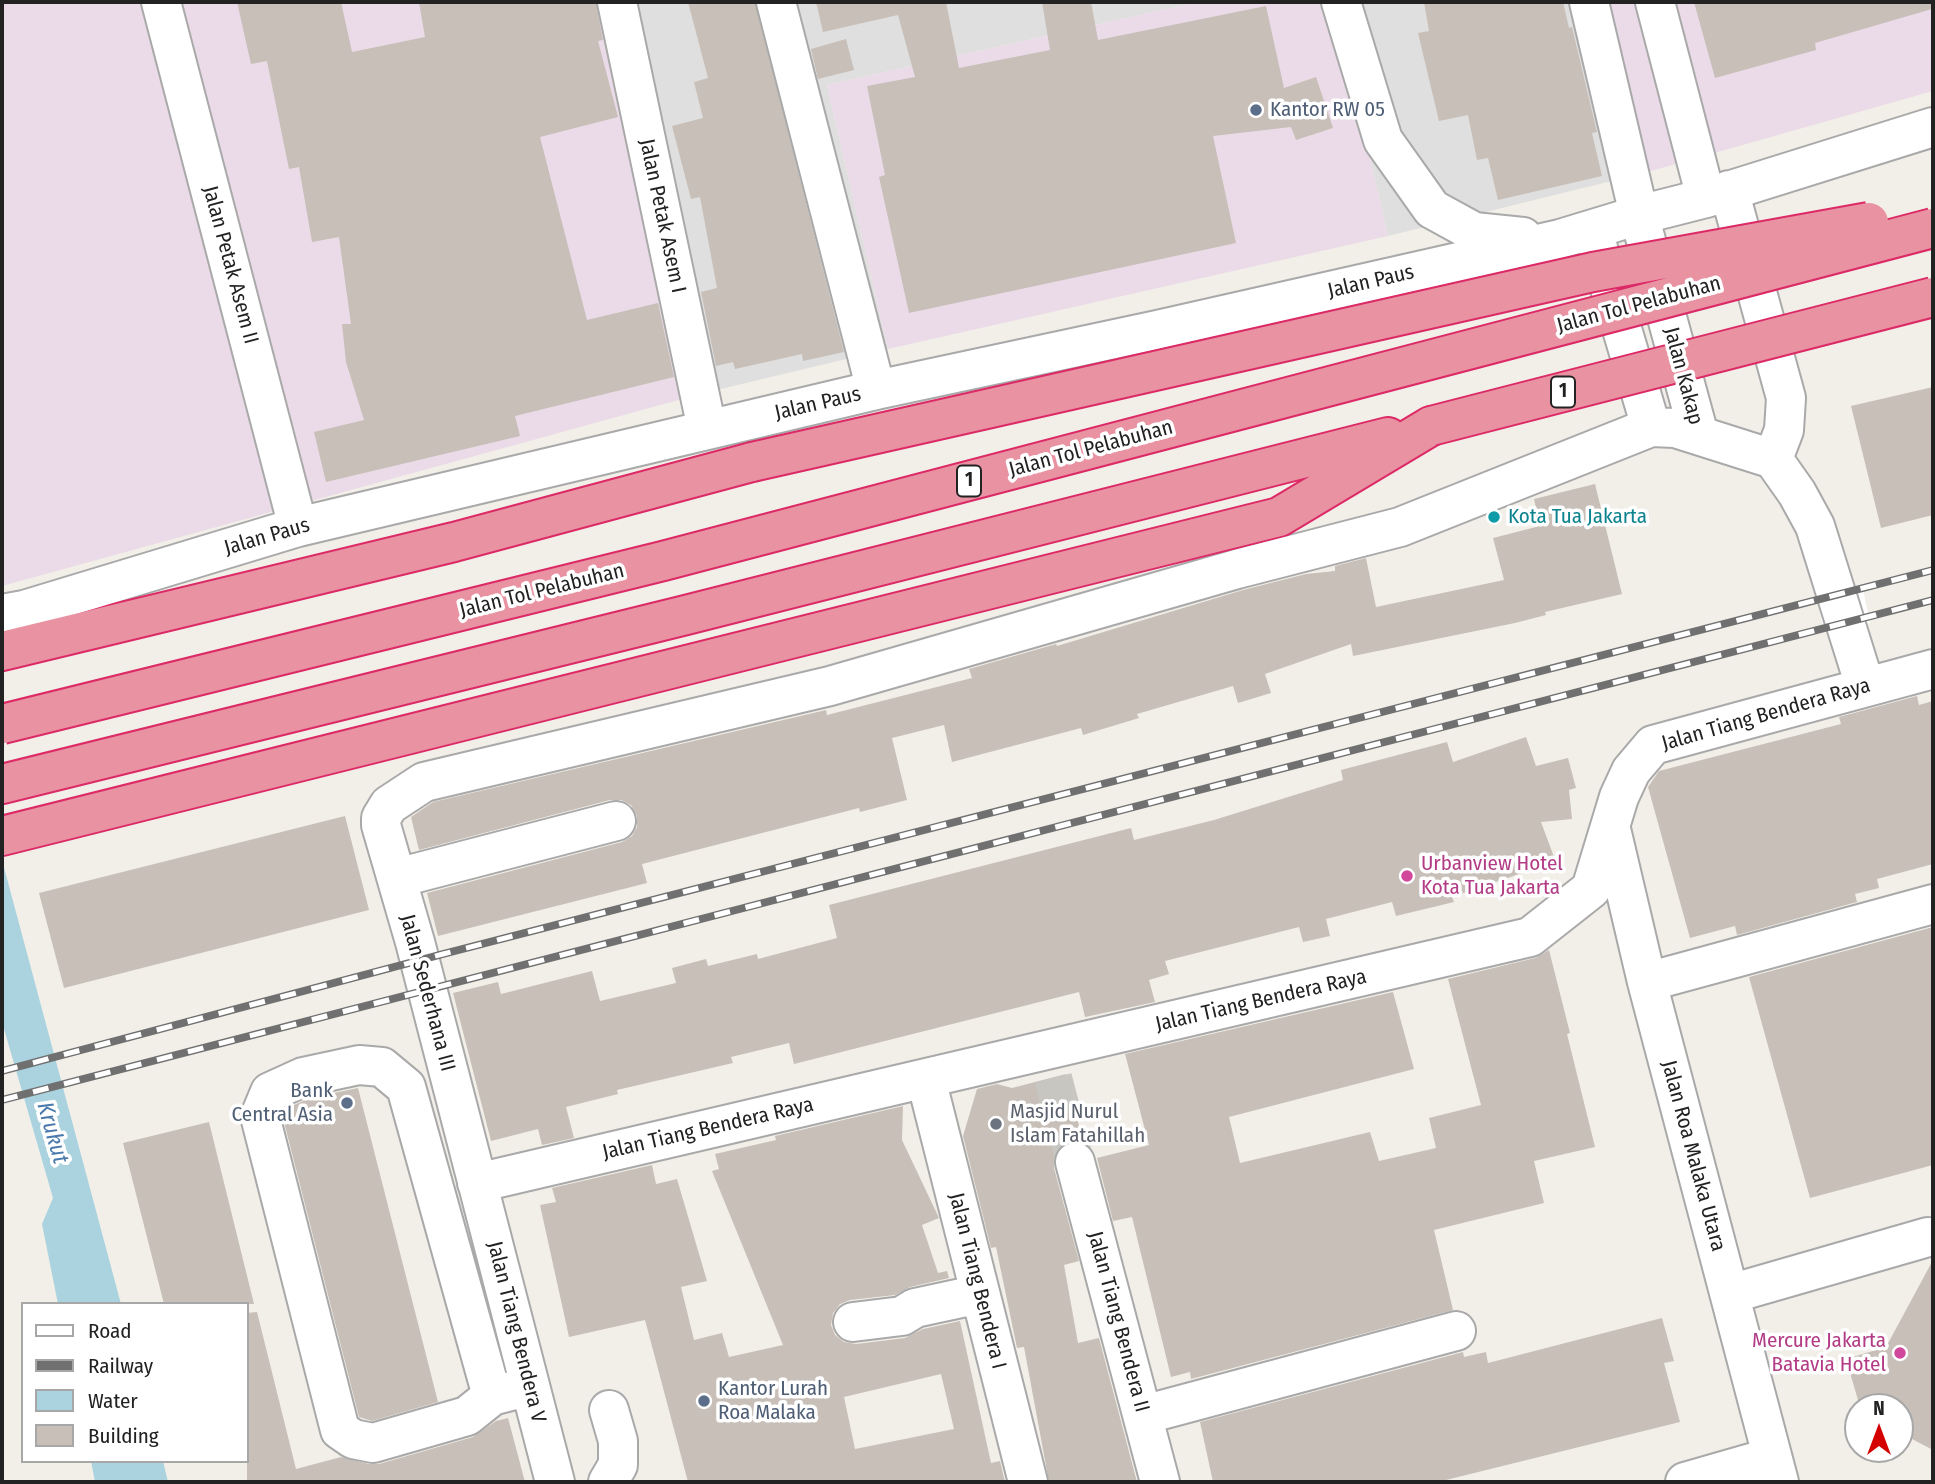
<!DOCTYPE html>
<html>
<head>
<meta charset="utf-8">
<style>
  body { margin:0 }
  #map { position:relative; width:1935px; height:1484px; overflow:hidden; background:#f2efe9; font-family:"Fira Sans Condensed",sans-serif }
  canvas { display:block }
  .frame { position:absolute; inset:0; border:4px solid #222; pointer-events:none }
  .legend { position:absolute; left:21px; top:1302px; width:228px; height:161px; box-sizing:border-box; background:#fff; border:2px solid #a7a7a7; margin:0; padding:9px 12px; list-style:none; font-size:21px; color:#222 }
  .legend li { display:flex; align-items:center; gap:14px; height:35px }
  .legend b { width:35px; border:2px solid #a7a7a7 }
  .north { position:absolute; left:1844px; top:1393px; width:70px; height:70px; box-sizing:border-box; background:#fff; border:2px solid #a7a7a7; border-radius:50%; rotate:0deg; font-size:19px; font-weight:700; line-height:28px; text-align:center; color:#222 }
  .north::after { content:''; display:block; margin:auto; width:24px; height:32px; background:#d40000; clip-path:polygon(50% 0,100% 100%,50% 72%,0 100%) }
</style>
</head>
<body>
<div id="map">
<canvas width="1935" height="1484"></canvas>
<div class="frame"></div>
<ul class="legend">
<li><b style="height:9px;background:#fff"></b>Road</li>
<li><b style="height:9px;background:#707070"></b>Railway</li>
<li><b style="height:19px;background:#aad3df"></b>Water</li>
<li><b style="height:19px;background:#c7bfb8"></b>Building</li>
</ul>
<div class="north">N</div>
</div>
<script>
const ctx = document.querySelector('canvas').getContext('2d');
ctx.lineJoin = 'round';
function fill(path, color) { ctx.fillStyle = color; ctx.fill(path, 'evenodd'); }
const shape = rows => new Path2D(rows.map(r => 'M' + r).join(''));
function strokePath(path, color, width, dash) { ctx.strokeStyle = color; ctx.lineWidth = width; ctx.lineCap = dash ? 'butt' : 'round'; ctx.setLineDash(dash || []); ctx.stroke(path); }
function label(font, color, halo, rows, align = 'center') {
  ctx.font = font + ' "Fira Sans Condensed",sans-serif'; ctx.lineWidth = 7; ctx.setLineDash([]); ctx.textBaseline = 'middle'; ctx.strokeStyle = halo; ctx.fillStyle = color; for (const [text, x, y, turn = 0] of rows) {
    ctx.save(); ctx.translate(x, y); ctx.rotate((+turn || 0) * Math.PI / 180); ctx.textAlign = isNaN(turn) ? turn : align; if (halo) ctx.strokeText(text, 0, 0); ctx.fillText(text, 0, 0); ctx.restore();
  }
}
const residential = shape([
  [617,2,1198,2,827,85,888,349,704,393],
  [1334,2,1605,2,1644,173,1388,236]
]);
const industrial = shape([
  [2,2,617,2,704,393,2,586],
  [1198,2,1334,2,1388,236,888,349,827,85],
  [1605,2,1933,2,1933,91,1644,173]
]);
const water = shape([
  [2,860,121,1304,58,1304,42,1224,53,1198,2,1022],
  [91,1461,163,1461,168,1482,95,1482]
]);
const pier = shape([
  [1862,585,1870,623,1824,632,1816,595]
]);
const building = shape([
  [237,2,341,2,352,52,425,37,419,2,596,2,603,40,598,41,618,117,540,137,587,320,658,303,674,377,515,416,520,436,326,482,314,432,364,420,346,362,342,324,351,324,339,237,312,242,299,167,289,169,267,61,251,64],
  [688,2,755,2,844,352,803,361,802,354,735,369,733,362,716,366,701,292,717,288,700,197,691,199,672,126,703,118,694,82,708,78],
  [816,2,946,2,959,68,1050,50,1042,2,1091,2,1098,40,1266,6,1284,88,1316,77,1333,128,1296,140,1291,127,1213,136,1236,243,909,313,879,177,885,175,867,86,915,77,898,15,823,32],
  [1424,2,1563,2,1569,28,1572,27,1597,132,1592,133,1602,176,1498,200,1488,158,1477,160,1468,115,1439,121,1418,33,1429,31],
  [1694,2,1931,2,1932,9,1815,43,1816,50,1715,78],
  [846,39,854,70,818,79,811,49],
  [1933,387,1933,515,1881,528,1851,406],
  [1595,484,1622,594,1545,612,1546,615,1515,623,1353,656,1351,644,1265,674,1271,693,1238,703,1233,686,1137,714,1139,718,1083,735,1081,728,952,762,944,725,892,738,907,800,860,812,859,808,642,864,647,883,438,936,427,893,622,842,632,836,637,827,637,816,631,805,621,800,610,800,419,850,411,817,433,802,826,710,827,715,972,678,969,669,1056,644,1057,646,1243,590,1306,574,1335,571,1335,566,1366,558,1376,607,1504,580,1493,538,1540,526,1534,499],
  [1917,696,1919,705,1933,701,1933,864,1877,879,1879,888,1855,894,1857,902,1737,935,1735,926,1690,938,1648,787,1659,771,1841,724,1839,717],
  [1526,737,1536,766,1568,758,1576,788,1569,790,1572,819,1541,822,1554,857,1523,867,1525,872,1452,897,1454,902,1396,916,1392,902,1326,919,1330,936,1303,942,1299,927,1165,961,1169,974,1149,980,1155,1002,1085,1017,1079,992,794,1064,789,1043,731,1057,733,1063,617,1090,618,1094,566,1107,574,1138,542,1145,538,1129,491,1141,453,993,498,982,501,994,592,971,600,1001,676,983,672,968,706,959,708,966,757,954,758,959,837,938,829,905,1131,828,1134,840,1214,820,1343,780,1341,770,1447,742,1453,762],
  [345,816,369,910,64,988,39,893],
  [1933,927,1933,1165,1810,1198,1749,977],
  [1549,950,1570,1033,1567,1034,1595,1147,1534,1161,1544,1203,1434,1230,1453,1310,1191,1379,1190,1372,1171,1377,1132,1217,1113,1221,1097,1158,1149,1145,1125,1054,1393,992,1414,1069,1229,1117,1240,1163,1370,1132,1379,1161,1436,1148,1429,1118,1481,1105,1448,979,1535,958],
  [1066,1074,1083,1142,1069,1141,1059,1147,1054,1157,1054,1168,1079,1261,1064,1265,1078,1343,1099,1338,1137,1482,1049,1482,1024,1347,1017,1348,996,1247,991,1248,963,1136,977,1089,997,1084,1012,1088],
  [358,1088,438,1402,372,1421,359,1417,283,1118,287,1108,310,1098],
  [903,1106,902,1140,939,1218,922,1225,938,1273,947,1271,949,1278,910,1287,895,1295,850,1300,840,1304,833,1313,831,1325,835,1335,844,1342,856,1344,905,1338,923,1329,960,1321,991,1463,1000,1461,1005,1482,688,1482,645,1320,569,1337,540,1205,556,1202,552,1188,652,1165,656,1184,677,1179,707,1281,681,1287,694,1340,722,1333,729,1357,783,1345,712,1171,719,1169,715,1154,776,1140,775,1136],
  [941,1374,954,1429,855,1449,844,1397],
  [209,1122,254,1304,164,1304,123,1143],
  [1933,1260,1933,1450,1912,1439,1900,1442,1900,1407,1860,1407,1846,1359,1886,1347],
  [257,1312,296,1469,341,1457,369,1464,379,1464,473,1437,496,1421,508,1418,525,1482,247,1482,247,1313],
  [1662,1318,1674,1361,1664,1363,1680,1422,1438,1482,1213,1482,1200,1422,1463,1352,1464,1357,1486,1352,1488,1363]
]);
const minorTunnel = shape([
  [1053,1078,1075,1162]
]);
const minor = shape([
  [161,2,298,527],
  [617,2,707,429],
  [776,2,876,390],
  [1341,2,1383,140,1432,209,1474,232,1523,237],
  [1589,2,1639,215,1699,435],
  [1655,2,1706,198],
  [1729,190,1786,398,1784,430,1773,459],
  [1595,238,1651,427],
  [2,614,24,610,298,527,876,390,1157,330,1560,239,1639,215,1706,198,1933,127],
  [1611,829,1647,982,1779,1482],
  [397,878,616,821],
  [1647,982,1933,904],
  [926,1079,1028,1482],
  [1075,1162,1160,1482],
  [477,1183,1530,937,1591,889,1619,797,1631,771,1653,745,1933,669],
  [1730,1294,1928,1237],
  [853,1322,902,1316,915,1308,980,1294],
  [492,1396,467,1416,373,1443,353,1439,340,1430,260,1116,270,1092,303,1077,359,1065,382,1067,406,1087,492,1396,530,1386],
  [1143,1415,1456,1331],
  [555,1482,415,942,381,825,381,818,389,805,424,782,830,686,1237,569,1400,527,1651,427,1675,428,1773,459,1797,493,1815,526,1865,686],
  [608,1482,618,1465,618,1441,609,1410],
  [1685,1482,1772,1457]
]);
const highway = shape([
  [2,651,454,542,752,462],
  [2,784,686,615,1388,437],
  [2,836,1279,517,1431,426]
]);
const rail = shape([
  [2,1071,443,954,1933,570],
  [2,1100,1933,600]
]);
const highwayBridge = shape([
  [1431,426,1933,297],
  [752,462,1593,272,1869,222],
  [2,724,663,561,1933,228]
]);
const markers = [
  [1256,110,7,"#5c6f8a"],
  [1494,517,7,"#0f9aa8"],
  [1407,876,7,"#d1479c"],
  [347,1103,7,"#5c6f8a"],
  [996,1124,7,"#6b7280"],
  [1900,1353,7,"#d1479c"],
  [704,1401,7,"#5c6f8a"]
];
const shields = [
  [1563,392,24],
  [969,481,24]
];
const shieldNames = [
  ["1",1563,392],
  ["1",969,481]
];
const serviceNames = [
  ["Kantor RW 05",1270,110],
  ["Bank",333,1091,"right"],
  ["Central Asia",333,1115,"right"],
  ["Kantor Lurah",718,1389],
  ["Roa Malaka",718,1413]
];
const streetNames = [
  ["Jalan Petak Asem I",662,216,78],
  ["Jalan Petak Asem II",230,265,75],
  ["Jalan Paus",1371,282,-13],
  ["Jalan Tol Pelabuhan",1639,305,-15],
  ["Jalan Kakap",1683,376,75],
  ["Jalan Paus",818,404,-13],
  ["Jalan Tol Pelabuhan",1091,449,-15],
  ["Jalan Paus",267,537,-16],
  ["Jalan Tol Pelabuhan",542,591,-14],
  ["Jalan Tiang Bendera Raya",1766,715,-16],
  ["Jalan Sederhana III",427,993,75],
  ["Jalan Tiang Bendera Raya",1261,1001,-13],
  ["Jalan Tiang Bendera Raya",708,1129,-13],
  ["Jalan Roa Malaka Utara",1693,1156,75],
  ["Jalan Tiang Bendera I",977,1281,76],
  ["Jalan Tiang Bendera II",1118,1322,75],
  ["Jalan Tiang Bendera V",516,1332,76]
];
const cultureNames = [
  ["Kota Tua Jakarta",1508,517]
];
const hotelNames = [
  ["Urbanview Hotel",1421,864],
  ["Kota Tua Jakarta",1421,888],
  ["Mercure Jakarta",1886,1341,"right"],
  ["Batavia Hotel",1886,1365,"right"]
];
const worshipNames = [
  ["Masjid Nurul",1010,1112],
  ["Islam Fatahillah",1010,1136]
];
const waterNames = [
  ["Krukut",52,1133,74]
];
fill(residential, '#e0dfdf');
fill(industrial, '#ebdbe8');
fill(water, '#aad3df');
fill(pier, '#fff');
fill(building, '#c7bfb8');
strokePath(minorTunnel, '#c8c6c1', 38, [38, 19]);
strokePath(minor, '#a9a9a9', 42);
strokePath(highway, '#dc2a67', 42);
strokePath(minor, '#fff', 38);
strokePath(highway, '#e892a2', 38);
strokePath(rail, '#707070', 8);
strokePath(rail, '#fff', 5, [16]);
strokePath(highwayBridge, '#dc2a67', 42, []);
strokePath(highwayBridge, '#e892a2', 38);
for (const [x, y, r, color] of markers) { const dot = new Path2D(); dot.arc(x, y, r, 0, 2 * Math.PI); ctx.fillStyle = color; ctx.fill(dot); strokePath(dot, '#fff', 2.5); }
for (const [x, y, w] of shields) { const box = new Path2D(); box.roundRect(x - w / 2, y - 15.5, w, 31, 5); ctx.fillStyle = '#fff'; ctx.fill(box); strokePath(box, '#222', 2); }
label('bold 19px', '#222', null, shieldNames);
label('21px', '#4e5e75', '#fff', serviceNames, 'left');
label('21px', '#222', '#fff', streetNames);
label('21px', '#0d838f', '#fff', cultureNames, 'left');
label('21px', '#b23c85', '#fff', hotelNames, 'left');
label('21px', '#5b616d', '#fff', worshipNames, 'left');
label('italic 23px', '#4a7aab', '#fff', waterNames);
</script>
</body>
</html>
